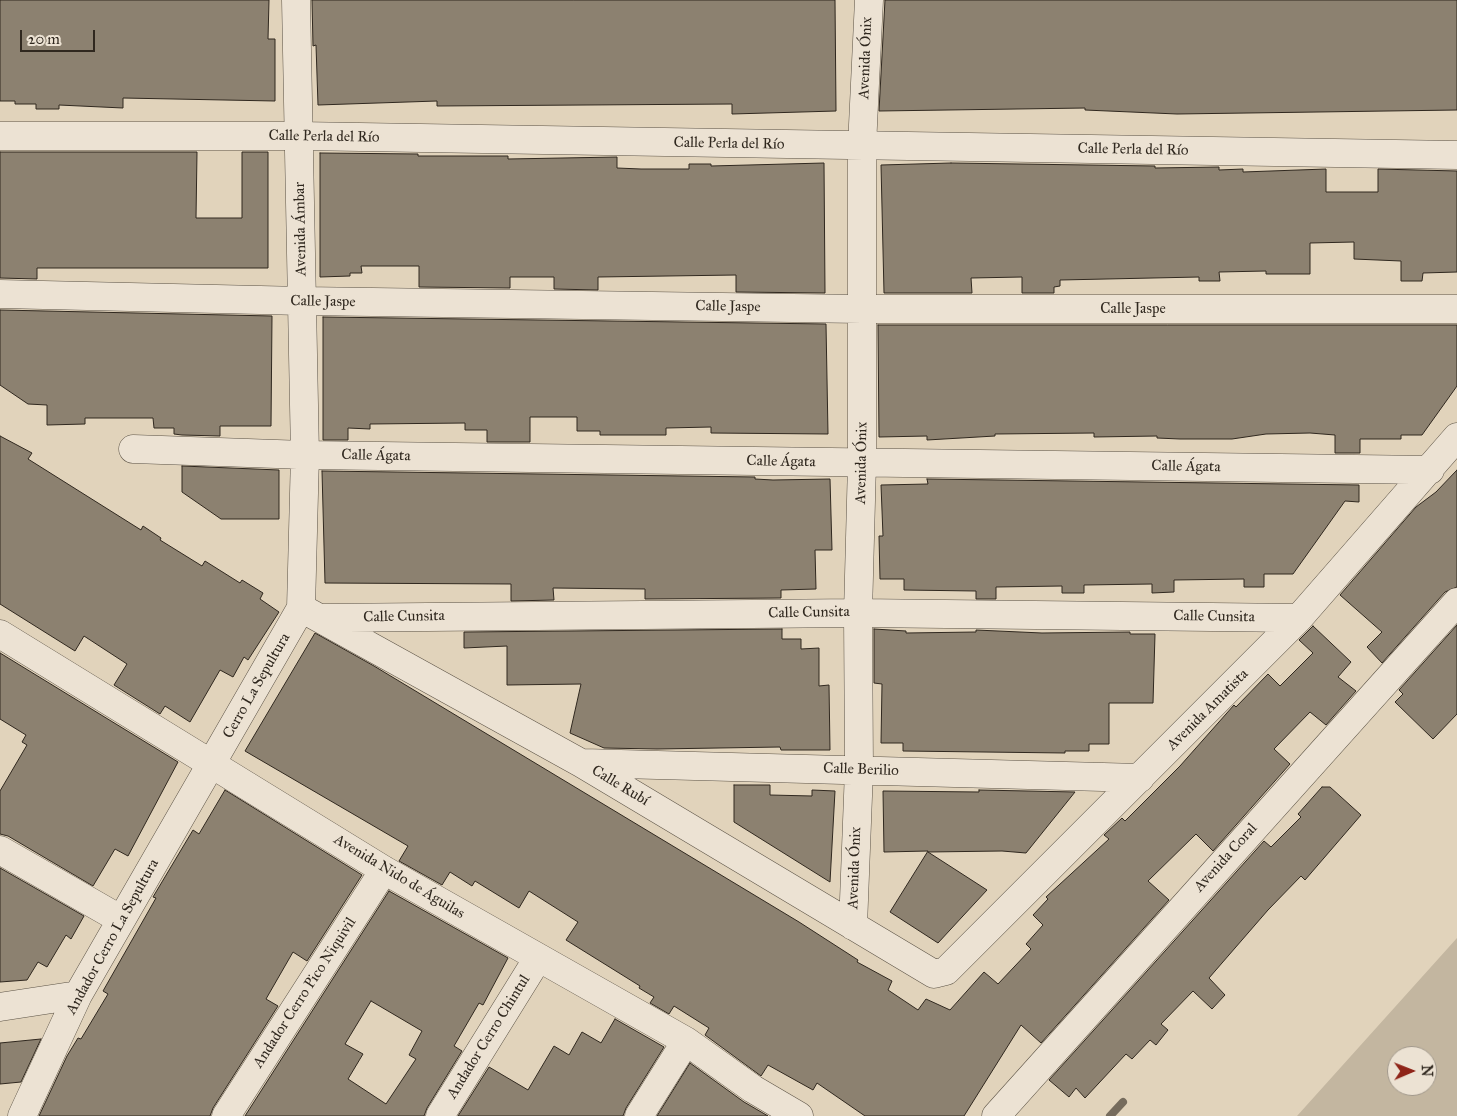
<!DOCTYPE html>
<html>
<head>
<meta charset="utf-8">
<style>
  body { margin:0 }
  #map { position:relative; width:1457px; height:1116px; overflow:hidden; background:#e1d3bb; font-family:"IM FELL Great Primer",serif }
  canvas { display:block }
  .north { position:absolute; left:1387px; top:1046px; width:50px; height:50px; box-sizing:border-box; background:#ece2d3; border:1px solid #a1988b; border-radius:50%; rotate:89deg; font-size:14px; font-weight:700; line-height:20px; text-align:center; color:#30281f }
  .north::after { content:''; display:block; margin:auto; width:18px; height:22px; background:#8f2418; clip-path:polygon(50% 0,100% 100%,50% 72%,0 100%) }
  .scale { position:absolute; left:20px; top:30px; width:75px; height:22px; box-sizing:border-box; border:2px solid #30281f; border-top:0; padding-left:6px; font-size:15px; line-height:18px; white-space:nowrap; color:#30281f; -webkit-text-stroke:4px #ece2d3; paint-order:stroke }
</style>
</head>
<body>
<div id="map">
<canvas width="1457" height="1116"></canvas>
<div class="north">N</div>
<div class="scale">20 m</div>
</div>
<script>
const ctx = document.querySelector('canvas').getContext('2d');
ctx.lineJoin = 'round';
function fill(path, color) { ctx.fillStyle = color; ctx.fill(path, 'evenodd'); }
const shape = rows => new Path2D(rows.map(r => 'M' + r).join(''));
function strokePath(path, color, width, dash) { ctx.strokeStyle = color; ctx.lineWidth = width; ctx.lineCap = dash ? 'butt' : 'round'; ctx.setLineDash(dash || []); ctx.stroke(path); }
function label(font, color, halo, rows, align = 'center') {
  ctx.font = font + ' "IM FELL Great Primer",serif'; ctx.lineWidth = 4.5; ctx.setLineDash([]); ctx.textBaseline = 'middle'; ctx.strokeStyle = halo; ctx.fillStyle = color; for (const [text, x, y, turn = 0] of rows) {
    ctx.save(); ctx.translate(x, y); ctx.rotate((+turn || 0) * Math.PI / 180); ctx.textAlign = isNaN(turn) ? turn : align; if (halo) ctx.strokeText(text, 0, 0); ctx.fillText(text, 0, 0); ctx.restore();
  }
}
const green = shape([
  [1457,938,1457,1116,1297,1116],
  [1397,1056,1427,1056,1427,1086,1397,1086]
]);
const stream = shape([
  [1110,1116,1123,1102]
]);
const building = shape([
  [0,0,269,0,268,39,275,39,275,101,123,98,123,108,59,105,59,109,36,109,36,104,15,104,15,101,0,101,0,0],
  [312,0,835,0,836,111,732,114,732,104,437,106,437,101,318,105,316,45,313,46,312,0],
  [885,0,1457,0,1457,110,1177,114,1085,110,1085,108,879,111,885,0],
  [0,152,197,152,196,218,242,218,242,152,268,152,268,268,37,268,37,279,0,278,0,152],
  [320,153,418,154,418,156,508,156,508,159,617,157,617,168,641,169,689,169,689,164,711,164,711,166,824,163,825,293,736,292,736,275,598,277,598,290,554,289,554,277,510,277,510,288,419,287,419,266,361,266,362,273,350,273,350,276,320,277,320,153],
  [951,163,1155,166,1155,168,1219,167,1219,170,1243,169,1243,172,1326,169,1326,192,1378,192,1378,169,1457,171,1457,272,1423,273,1422,281,1401,281,1401,261,1354,259,1354,242,1310,243,1310,274,1266,274,1266,271,1219,272,1220,281,1199,281,1199,277,1060,280,1060,286,1054,287,1054,293,1022,293,1022,277,971,278,972,293,884,293,881,165,951,163],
  [0,310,272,316,271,426,220,426,220,436,182,435,174,434,174,428,154,428,153,418,85,418,85,424,47,425,47,405,28,404,0,385,0,310],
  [323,317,826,324,828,434,711,433,711,427,666,428,666,435,600,435,600,431,577,431,577,417,530,417,530,442,487,442,487,430,465,430,465,423,370,424,370,429,348,428,348,440,323,440,323,317],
  [878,325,1457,325,1457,386,1422,435,1401,435,1401,439,1360,439,1360,453,1335,453,1335,435,1310,433,1266,434,1232,439,1180,439,1157,438,1157,436,1094,437,1094,433,995,434,995,436,927,440,927,436,879,437,878,325],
  [0,436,32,453,28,459,141,530,143,526,161,538,160,540,202,566,205,561,240,583,242,580,263,593,260,599,279,612,248,660,244,657,233,677,220,670,190,722,165,706,160,714,114,685,127,664,84,636,75,651,0,604,0,436],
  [182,466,279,470,279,519,221,519,182,492,182,466],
  [1457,470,1457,587,1445,592,1382,663,1367,647,1382,632,1340,595,1416,507,1436,492,1457,470],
  [322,471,755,477,755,479,773,480,830,479,832,550,815,550,816,589,781,590,781,598,645,599,645,589,553,588,554,600,511,601,511,584,325,583,322,471],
  [927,479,1359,485,1359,502,1345,501,1293,574,1264,574,1264,587,1244,587,1244,579,1174,580,1174,592,1152,593,1152,584,1084,585,1084,593,1062,593,1062,586,996,587,996,599,976,599,976,591,904,590,904,579,880,579,879,536,883,536,881,485,928,484,927,479],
  [1457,625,1457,714,1433,739,1395,702,1403,694,1399,690,1457,625],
  [1313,626,1351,662,1338,677,1356,691,1326,725,1310,712,1274,749,1290,764,1213,851,1196,834,1148,881,1169,900,1041,1043,1021,1025,964,1116,865,1116,817,1083,813,1090,768,1065,761,1076,705,1035,709,1028,674,1006,669,1014,650,1003,654,997,639,988,640,986,566,940,578,922,529,891,519,908,475,881,472,886,450,872,442,885,399,861,408,846,245,751,315,633,374,666,799,922,858,960,857,962,892,981,888,990,918,1010,926,999,950,1010,984,972,998,984,1031,949,1026,944,1043,925,1033,915,1048,899,1046,897,1109,839,1104,835,1122,818,1125,821,1180,766,1234,705,1236,707,1268,674,1280,686,1313,653,1299,640,1313,626],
  [782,629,782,639,801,639,801,649,819,648,819,686,829,685,830,750,781,750,780,747,657,749,604,748,570,733,581,684,507,685,507,646,464,648,464,632,782,629],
  [874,629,906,631,906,633,976,632,976,630,1042,633,1130,632,1130,634,1155,634,1153,703,1109,703,1109,744,1089,744,1089,751,1065,751,1065,753,903,751,903,743,881,743,882,684,874,683,874,629],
  [0,653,178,762,128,856,115,849,93,886,8,836,0,834,0,791,27,745,22,742,26,735,0,719,0,653],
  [734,785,770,785,770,795,812,796,812,790,835,791,830,882,734,822,734,785],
  [1322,787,1330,787,1361,815,1305,880,1301,876,1268,910,1209,978,1225,995,1212,1009,1193,991,1161,1024,1168,1030,1156,1045,1150,1040,1132,1059,1126,1054,1085,1098,1076,1088,1069,1097,1049,1080,1264,841,1271,847,1301,817,1298,814,1322,787],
  [225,790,362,875,307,961,293,952,266,999,278,1006,213,1108,210,1116,39,1116,67,1056,78,1038,81,1039,108,994,103,991,156,898,153,897,193,830,199,834,225,790],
  [979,790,1075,792,1026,853,1002,851,928,852,987,890,938,943,890,912,928,851,884,852,883,791,979,792,979,790],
  [0,868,84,916,71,939,66,935,47,967,38,962,27,980,0,982,0,868],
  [389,891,508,958,483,1005,479,1003,454,1046,462,1051,427,1108,424,1116,245,1116,389,891],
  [371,1001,422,1031,409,1055,416,1059,386,1104,348,1079,363,1054,345,1044,371,1001],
  [615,1019,664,1047,626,1108,623,1116,458,1116,489,1067,528,1090,554,1046,569,1055,582,1032,601,1043,615,1019],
  [41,1039,21,1082,0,1084,0,1043,41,1039],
  [690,1063,744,1102,768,1116,657,1116,690,1063]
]);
const street = shape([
  [0,136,299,136,1457,155],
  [0,294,303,301,862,309,1457,309],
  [133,449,305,455,1430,470],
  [301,608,581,763,934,974,946,971,1299,618,1457,437],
  [321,618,858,613,1299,618],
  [0,634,384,870,686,1041,753,1089,799,1116],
  [583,763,1140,778],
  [0,850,120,919],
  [853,926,859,770,858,613,862,463,862,146,869,0],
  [0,1007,78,995],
  [22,1116,78,995,301,608,305,455,296,0],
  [226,1116,384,870],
  [440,1116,538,958],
  [639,1116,686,1041],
  [996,1116,1457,602]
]);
const streetNames = [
  ["Avenida Ónix",866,58,-88],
  ["Calle Perla del Río",324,137,1],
  ["Calle Perla del Río",729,144,1],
  ["Calle Perla del Río",1133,150,1],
  ["Avenida Ámbar",301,229,-91],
  ["Calle Jaspe",323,302,1],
  ["Calle Jaspe",728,307,1],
  ["Calle Jaspe",1133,309],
  ["Calle Ágata",376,456,1],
  ["Calle Ágata",781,462,1],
  ["Avenida Ónix",862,463,-89],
  ["Calle Ágata",1186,467,1],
  ["Calle Cunsita",809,613,-1],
  ["Calle Cunsita",404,617,-1],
  ["Calle Cunsita",1214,617,1],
  ["Cerro La Sepultura",257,686,-60],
  ["Avenida Amatista",1208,710,-45],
  ["Calle Berilio",861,770,2],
  ["Calle Rubí",620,786,31],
  ["Avenida Coral",1226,858,-48],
  ["Avenida Ónix",855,868,-88],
  ["Avenida Nido de Águilas",399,877,31],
  ["Andador Cerro La Sepultura",113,937,-61],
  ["Andador Cerro Pico Niquivil",305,993,-57],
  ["Andador Cerro Chintul",489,1037,-58]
];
fill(green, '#c3b6a0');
strokePath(stream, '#766c5d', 8);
fill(building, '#8c8170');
strokePath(building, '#30281f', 1);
strokePath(street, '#5c5346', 29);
strokePath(street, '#ece2d3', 28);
label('15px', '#30281f', '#ece2d3', streetNames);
</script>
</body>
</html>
